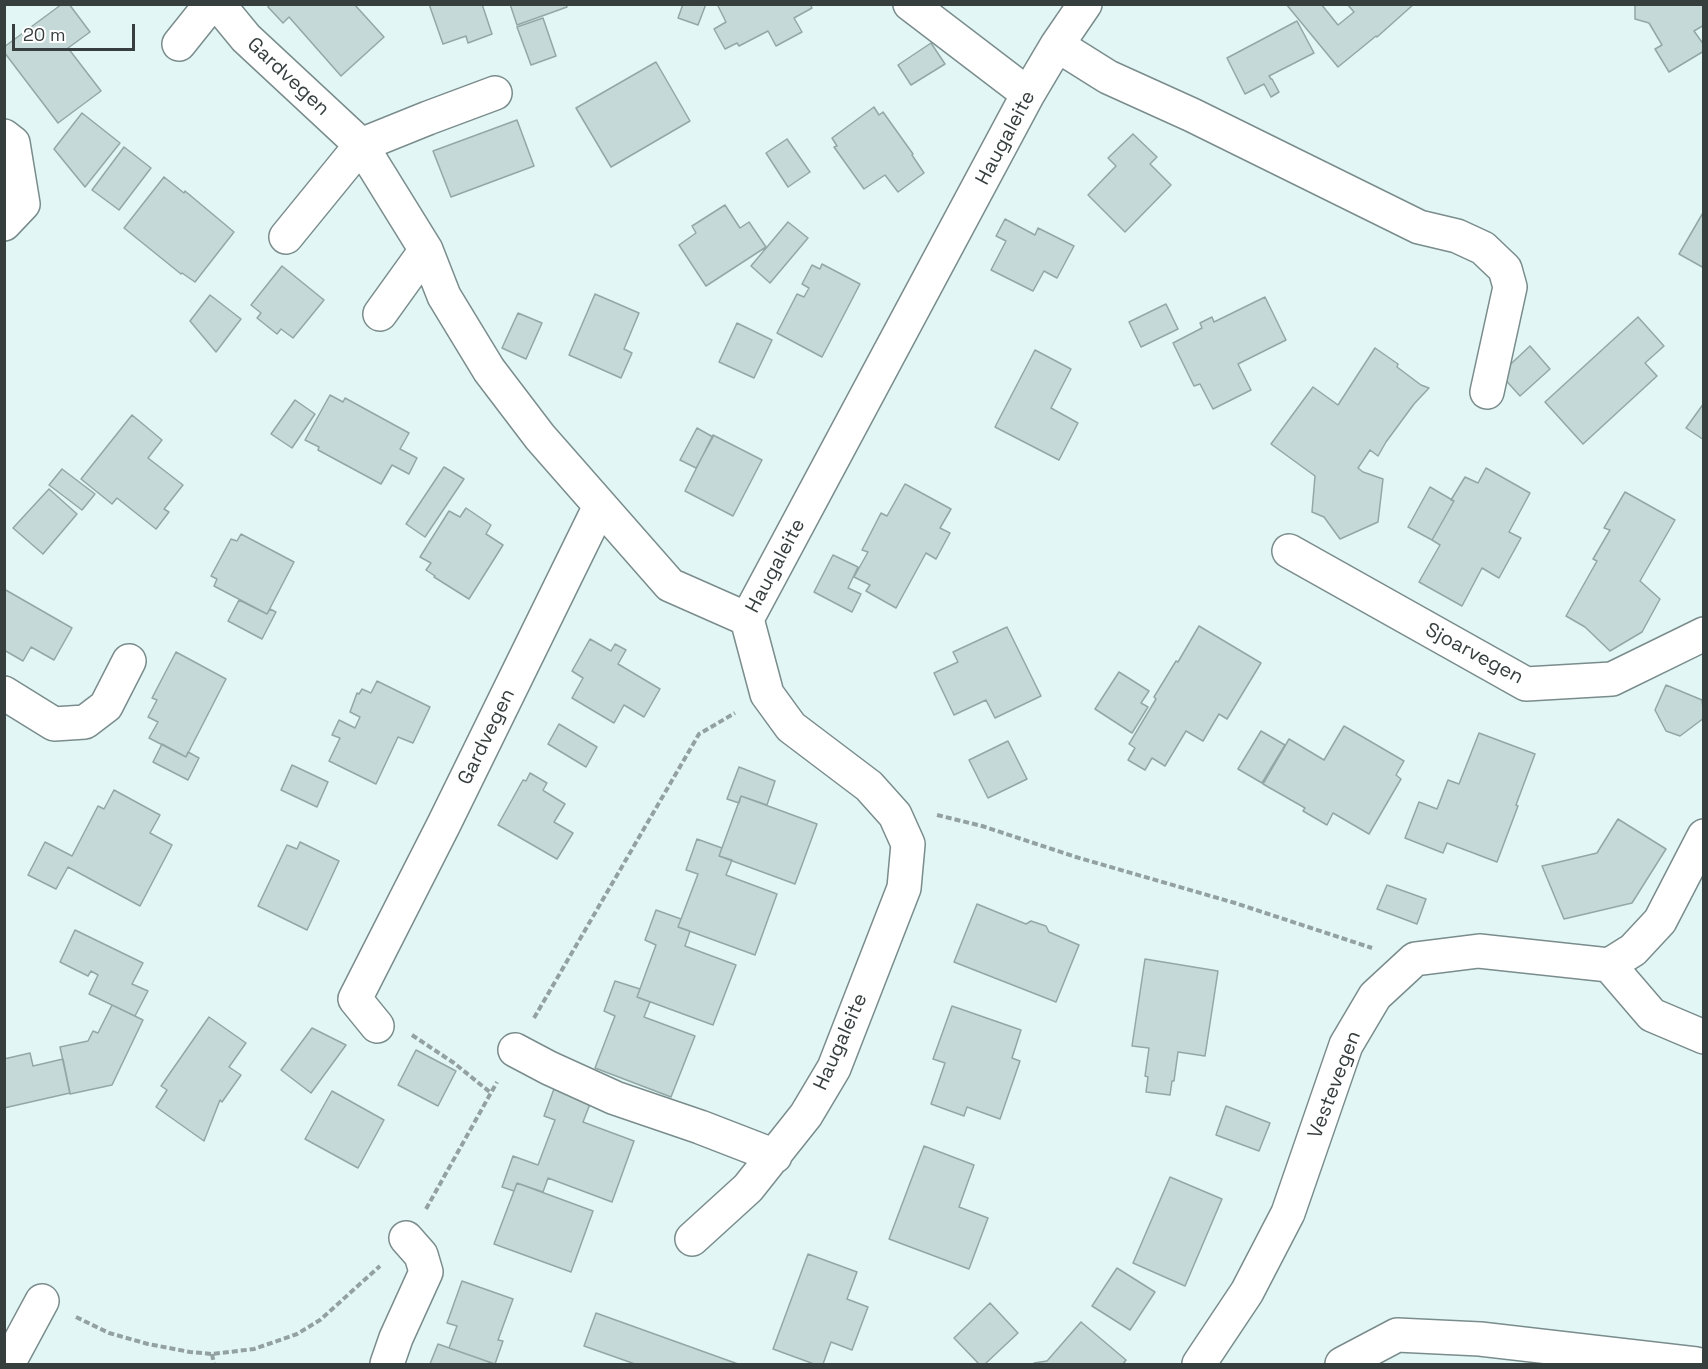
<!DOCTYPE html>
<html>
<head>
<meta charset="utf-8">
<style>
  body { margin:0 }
  #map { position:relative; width:1708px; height:1369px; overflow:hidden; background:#e2f6f6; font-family:"Space Grotesk",sans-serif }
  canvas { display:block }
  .frame { position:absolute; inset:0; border:6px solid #363e3e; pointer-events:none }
  .scale { position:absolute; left:12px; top:24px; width:123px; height:27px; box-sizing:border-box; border:3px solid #363e3e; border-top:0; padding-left:8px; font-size:18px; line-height:21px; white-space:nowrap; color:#363e3e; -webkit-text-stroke:4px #fff; paint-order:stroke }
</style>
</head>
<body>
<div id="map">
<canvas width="1708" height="1369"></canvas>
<div class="frame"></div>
<div class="scale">20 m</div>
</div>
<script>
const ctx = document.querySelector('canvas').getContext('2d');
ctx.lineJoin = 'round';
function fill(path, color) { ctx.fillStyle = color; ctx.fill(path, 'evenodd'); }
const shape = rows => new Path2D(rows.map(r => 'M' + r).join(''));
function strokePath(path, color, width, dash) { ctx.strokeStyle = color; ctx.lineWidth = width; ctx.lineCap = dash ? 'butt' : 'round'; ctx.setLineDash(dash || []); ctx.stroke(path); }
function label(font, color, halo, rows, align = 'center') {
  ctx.font = font + ' "Space Grotesk",sans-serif'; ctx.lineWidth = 4.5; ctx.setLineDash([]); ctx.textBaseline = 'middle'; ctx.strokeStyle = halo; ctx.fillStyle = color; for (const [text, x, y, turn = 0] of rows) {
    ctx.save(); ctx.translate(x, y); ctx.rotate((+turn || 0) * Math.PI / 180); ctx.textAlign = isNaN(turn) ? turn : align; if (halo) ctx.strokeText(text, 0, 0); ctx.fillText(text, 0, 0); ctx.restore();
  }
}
const building = shape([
  [62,4,69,4,90,32,68,48,101,91,58,123,4,52,4,47,62,4],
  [270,4,354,4,384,37,341,76,289,17,283,23,268,7,270,4],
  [429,4,482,4,492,34,468,43,466,36,443,44,429,4],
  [510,4,566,4,567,7,517,25,510,4],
  [683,4,706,4,698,25,678,18,683,4],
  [717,4,810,4,812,8,794,18,802,32,776,46,768,31,739,46,737,43,725,49,714,29,726,22,717,4],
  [1286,4,1321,4,1338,25,1354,12,1347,4,1414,4,1377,37,1376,36,1338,67,1286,4],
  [1704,4,1704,25,1694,31,1704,45,1704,51,1669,72,1655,49,1662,45,1649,23,1635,19,1635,5,1704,4],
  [543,18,556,56,531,65,517,27,543,18],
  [1297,21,1314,53,1269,76,1271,79,1272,79,1279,92,1271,97,1264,84,1245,94,1227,58,1297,21],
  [931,43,945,64,911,85,898,65,931,43],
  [656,62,690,121,611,167,576,108,656,62],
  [874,107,879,115,883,112,913,154,912,155,924,173,898,192,885,175,864,189,834,147,837,146,832,138,874,107],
  [82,113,120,143,85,187,54,149,82,113],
  [517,120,534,166,451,197,433,151,517,120],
  [1133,134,1157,157,1150,164,1171,185,1125,232,1088,195,1116,166,1108,158,1133,134],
  [787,139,810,172,788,187,766,153,787,139],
  [124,147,151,168,119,210,92,190,124,147],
  [164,177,184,193,185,191,234,232,195,282,182,273,181,274,124,228,164,177],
  [725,205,740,228,749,222,766,247,706,286,679,245,696,233,692,226,725,205],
  [1704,211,1704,268,1679,254,1704,211],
  [1005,219,1035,235,1038,228,1074,246,1057,278,1044,271,1033,291,991,270,1006,241,996,236,1005,219],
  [788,222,808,238,770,283,751,266,788,222],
  [822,264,860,284,822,357,777,333,797,294,804,297,809,288,802,284,812,265,820,269,822,264],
  [282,266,324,300,293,338,281,329,277,334,257,318,261,313,251,305,282,266],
  [595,294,639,313,624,349,632,353,621,378,569,355,595,294],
  [210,295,241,319,216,352,190,321,210,295],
  [1265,297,1286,340,1238,364,1251,390,1213,409,1200,384,1194,386,1173,343,1202,328,1200,323,1212,317,1214,322,1265,297],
  [1166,304,1178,329,1141,347,1129,322,1166,304],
  [518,313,542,323,526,359,502,348,518,313],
  [1638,317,1664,346,1645,363,1657,376,1583,444,1545,402,1638,317],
  [737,323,772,340,754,378,719,362,737,323],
  [1530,346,1550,369,1520,396,1500,374,1530,346],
  [1375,348,1398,364,1397,367,1421,385,1429,388,1414,404,1386,442,1378,456,1370,450,1358,468,1363,472,1383,479,1378,522,1340,539,1324,517,1312,512,1315,476,1271,444,1313,387,1338,405,1375,348],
  [1035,350,1071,369,1051,408,1078,423,1059,460,995,427,1035,350],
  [330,395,343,402,345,398,409,433,400,449,417,458,409,474,392,465,381,484,318,450,319,447,305,440,330,395],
  [295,400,315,414,292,448,271,434,295,400],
  [1704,403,1704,440,1686,428,1704,403],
  [132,415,162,440,148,458,183,485,164,509,169,512,156,529,117,498,112,504,81,479,132,415],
  [697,428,713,437,696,468,680,460,697,428],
  [713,435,762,460,733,516,685,491,713,435],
  [444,467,464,479,425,537,406,524,444,467],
  [1486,468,1530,493,1509,532,1521,538,1499,578,1482,568,1462,606,1419,582,1440,545,1432,540,1454,501,1451,500,1465,477,1478,483,1486,468],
  [62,469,95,494,82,510,49,485,62,469],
  [905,484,951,509,940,528,950,533,936,559,926,553,896,608,866,591,870,585,854,577,868,552,862,550,881,513,887,516,905,484],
  [1430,487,1454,501,1432,540,1408,527,1430,487],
  [49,489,77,514,43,554,13,528,49,489],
  [1625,492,1675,520,1640,581,1660,599,1642,632,1610,651,1585,627,1566,616,1597,561,1593,559,1610,530,1604,528,1625,492],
  [466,508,491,525,486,534,503,545,469,599,434,577,435,576,426,570,431,563,420,557,449,511,460,517,466,508],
  [241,534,294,562,267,614,214,586,217,579,211,576,231,539,237,541,241,534],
  [833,555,858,567,848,588,861,594,852,612,814,592,833,555],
  [4,589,72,628,54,660,31,647,23,661,4,650,4,589],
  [239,600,267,614,270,609,276,612,262,639,228,621,239,600],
  [1199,626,1261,663,1227,719,1219,714,1203,741,1186,731,1165,766,1152,758,1145,770,1128,760,1135,748,1129,744,1156,699,1154,697,1176,661,1178,662,1199,626],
  [1007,627,1041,696,995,718,986,700,954,715,934,673,958,662,953,652,1007,627],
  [590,639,611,651,615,644,626,650,618,664,660,689,644,717,624,705,614,723,572,698,583,678,572,671,590,639],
  [176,652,226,679,186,757,149,738,158,722,148,717,157,700,152,698,176,652],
  [1119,672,1149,691,1141,703,1148,707,1132,733,1095,709,1119,672],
  [377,681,430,707,413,743,398,737,376,784,329,761,340,738,332,735,339,720,355,728,360,717,350,712,357,693,359,694,362,689,371,693,377,681],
  [1666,685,1702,700,1704,718,1680,736,1666,731,1655,710,1666,685],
  [559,724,597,747,586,767,548,744,559,724],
  [1344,726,1404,761,1396,775,1401,779,1369,834,1333,813,1327,825,1303,811,1305,808,1263,784,1289,739,1324,760,1344,726],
  [1261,731,1285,745,1262,783,1238,769,1261,731],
  [1479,733,1535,754,1516,805,1518,806,1497,862,1447,843,1443,853,1405,838,1419,802,1437,809,1448,780,1459,784,1479,733],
  [1008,741,1027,779,988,798,969,760,1008,741],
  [162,744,186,757,188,752,199,758,188,780,153,762,162,744],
  [292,765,328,782,317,807,281,790,292,765],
  [739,767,775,781,767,805,741,796,739,803,727,799,739,767],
  [530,773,547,783,543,790,544,791,565,804,554,822,573,833,557,859,498,825,523,780,526,781,530,773],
  [114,790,160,815,150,833,172,845,140,906,68,867,56,889,28,875,45,842,72,856,98,806,104,809,114,790],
  [741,796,817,824,795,884,719,856,741,796],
  [1618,819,1666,849,1632,903,1564,919,1542,866,1597,853,1618,819],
  [697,839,722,848,719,856,732,860,726,875,777,894,755,955,678,927,698,874,686,870,697,839],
  [300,842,339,861,307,930,258,906,287,845,297,849,300,842],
  [1387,885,1426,899,1417,924,1377,909,1387,885],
  [977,904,1026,924,1031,921,1046,926,1049,932,1079,945,1056,1002,954,962,977,904],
  [656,910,681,919,678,927,690,931,685,946,736,965,713,1025,637,997,656,945,645,940,656,910],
  [75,930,143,963,132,984,148,991,135,1016,89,994,98,975,91,971,88,976,60,962,75,930],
  [1145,959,1218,971,1205,1056,1178,1052,1174,1081,1172,1081,1170,1095,1146,1092,1148,1077,1145,1076,1149,1048,1132,1046,1145,959],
  [615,981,640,989,637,997,650,1002,644,1017,695,1036,671,1097,595,1068,615,1016,604,1011,615,981],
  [112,1005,143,1020,112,1085,70,1094,60,1047,88,1041,93,1031,98,1033,112,1005],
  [952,1006,1021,1030,1012,1058,1020,1061,1000,1119,967,1107,964,1116,931,1104,945,1063,933,1059,952,1006],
  [209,1017,246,1043,229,1067,241,1075,222,1102,220,1100,204,1141,156,1107,167,1090,161,1086,209,1017],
  [312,1028,346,1045,311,1093,281,1070,312,1028],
  [416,1050,456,1071,438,1106,398,1085,416,1050],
  [30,1053,33,1066,63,1059,70,1093,4,1108,4,1059,30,1053],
  [555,1086,592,1099,583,1122,634,1141,612,1202,548,1178,543,1192,517,1183,514,1191,502,1187,513,1156,538,1165,555,1120,544,1116,555,1086],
  [332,1091,384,1120,358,1168,305,1139,332,1091],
  [1226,1106,1270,1123,1259,1151,1216,1135,1226,1106],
  [924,1146,974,1165,959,1207,988,1218,969,1269,889,1239,924,1146],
  [1170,1177,1222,1199,1185,1286,1133,1263,1170,1177],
  [517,1183,593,1211,571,1272,494,1244,517,1183],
  [808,1254,857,1272,847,1299,868,1307,852,1350,831,1342,823,1364,814,1364,773,1349,808,1254],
  [1117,1268,1155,1292,1130,1330,1092,1306,1117,1268],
  [462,1281,513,1299,498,1340,503,1341,495,1364,449,1348,457,1326,447,1323,462,1281],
  [990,1303,1018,1333,985,1364,979,1364,954,1338,990,1303],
  [596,1313,738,1364,635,1364,584,1346,596,1313],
  [1081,1322,1126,1360,1123,1364,1034,1364,1034,1363,1047,1361,1081,1322],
  [438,1344,489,1362,488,1364,430,1364,438,1344]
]);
const path = shape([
  [937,815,982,826,1076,857,1235,903,1372,948],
  [534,1018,699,734,735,713],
  [412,1035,454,1063,491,1093],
  [426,1209,497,1082],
  [76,1317,109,1333,148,1344,190,1352,212,1354,254,1349,297,1334,320,1320,380,1266],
  [212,1354,214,1364]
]);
const minor = shape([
  [218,4,246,38,361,145,426,250,444,296,489,370,540,437,670,585,747,619],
  [910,4,1028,94],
  [179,44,211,4],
  [1057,45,1108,77,1192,115,1419,227,1457,236,1483,248,1505,269,1510,287,1487,392],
  [4,136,13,143,23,204,4,224],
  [286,237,361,145,428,118,495,93],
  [380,314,426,250],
  [1289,551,1526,684,1612,679,1704,634],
  [4,693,54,724,85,722,106,706,129,661],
  [1609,965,1652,1015,1704,1037],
  [377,1026,355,999,444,824,600,506],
  [515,1050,549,1068,615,1098,700,1127,775,1156],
  [692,1239,748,1188,806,1115,834,1068,904,888,908,844,895,815,869,786,791,727,767,694,747,619,1028,94,1057,45,1085,4],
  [8,1364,42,1301],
  [387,1364,396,1338,426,1272,421,1255,406,1238],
  [1199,1364,1247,1292,1288,1213,1346,1045,1375,996,1415,959,1479,951,1609,965,1633,950,1660,921,1704,836],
  [1342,1364,1397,1335,1480,1339,1696,1364]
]);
const streetNames = [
  ["Gardvegen",288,77,43],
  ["Haugaleite",1006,138,-62],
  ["Haugaleite",776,566,-62],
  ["Sjoarvegen",1474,654,28],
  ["Gardvegen",487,737,-64],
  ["Haugaleite",841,1042,-66],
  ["Vestevegen",1335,1085,-69]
];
fill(building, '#c5d9d9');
strokePath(building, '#94a7a7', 1.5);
strokePath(minor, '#7a8c8c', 36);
strokePath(path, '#93a1a1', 4, [6, 3]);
strokePath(minor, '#fff', 33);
label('20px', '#363e3e', '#fff', streetNames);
</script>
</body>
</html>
